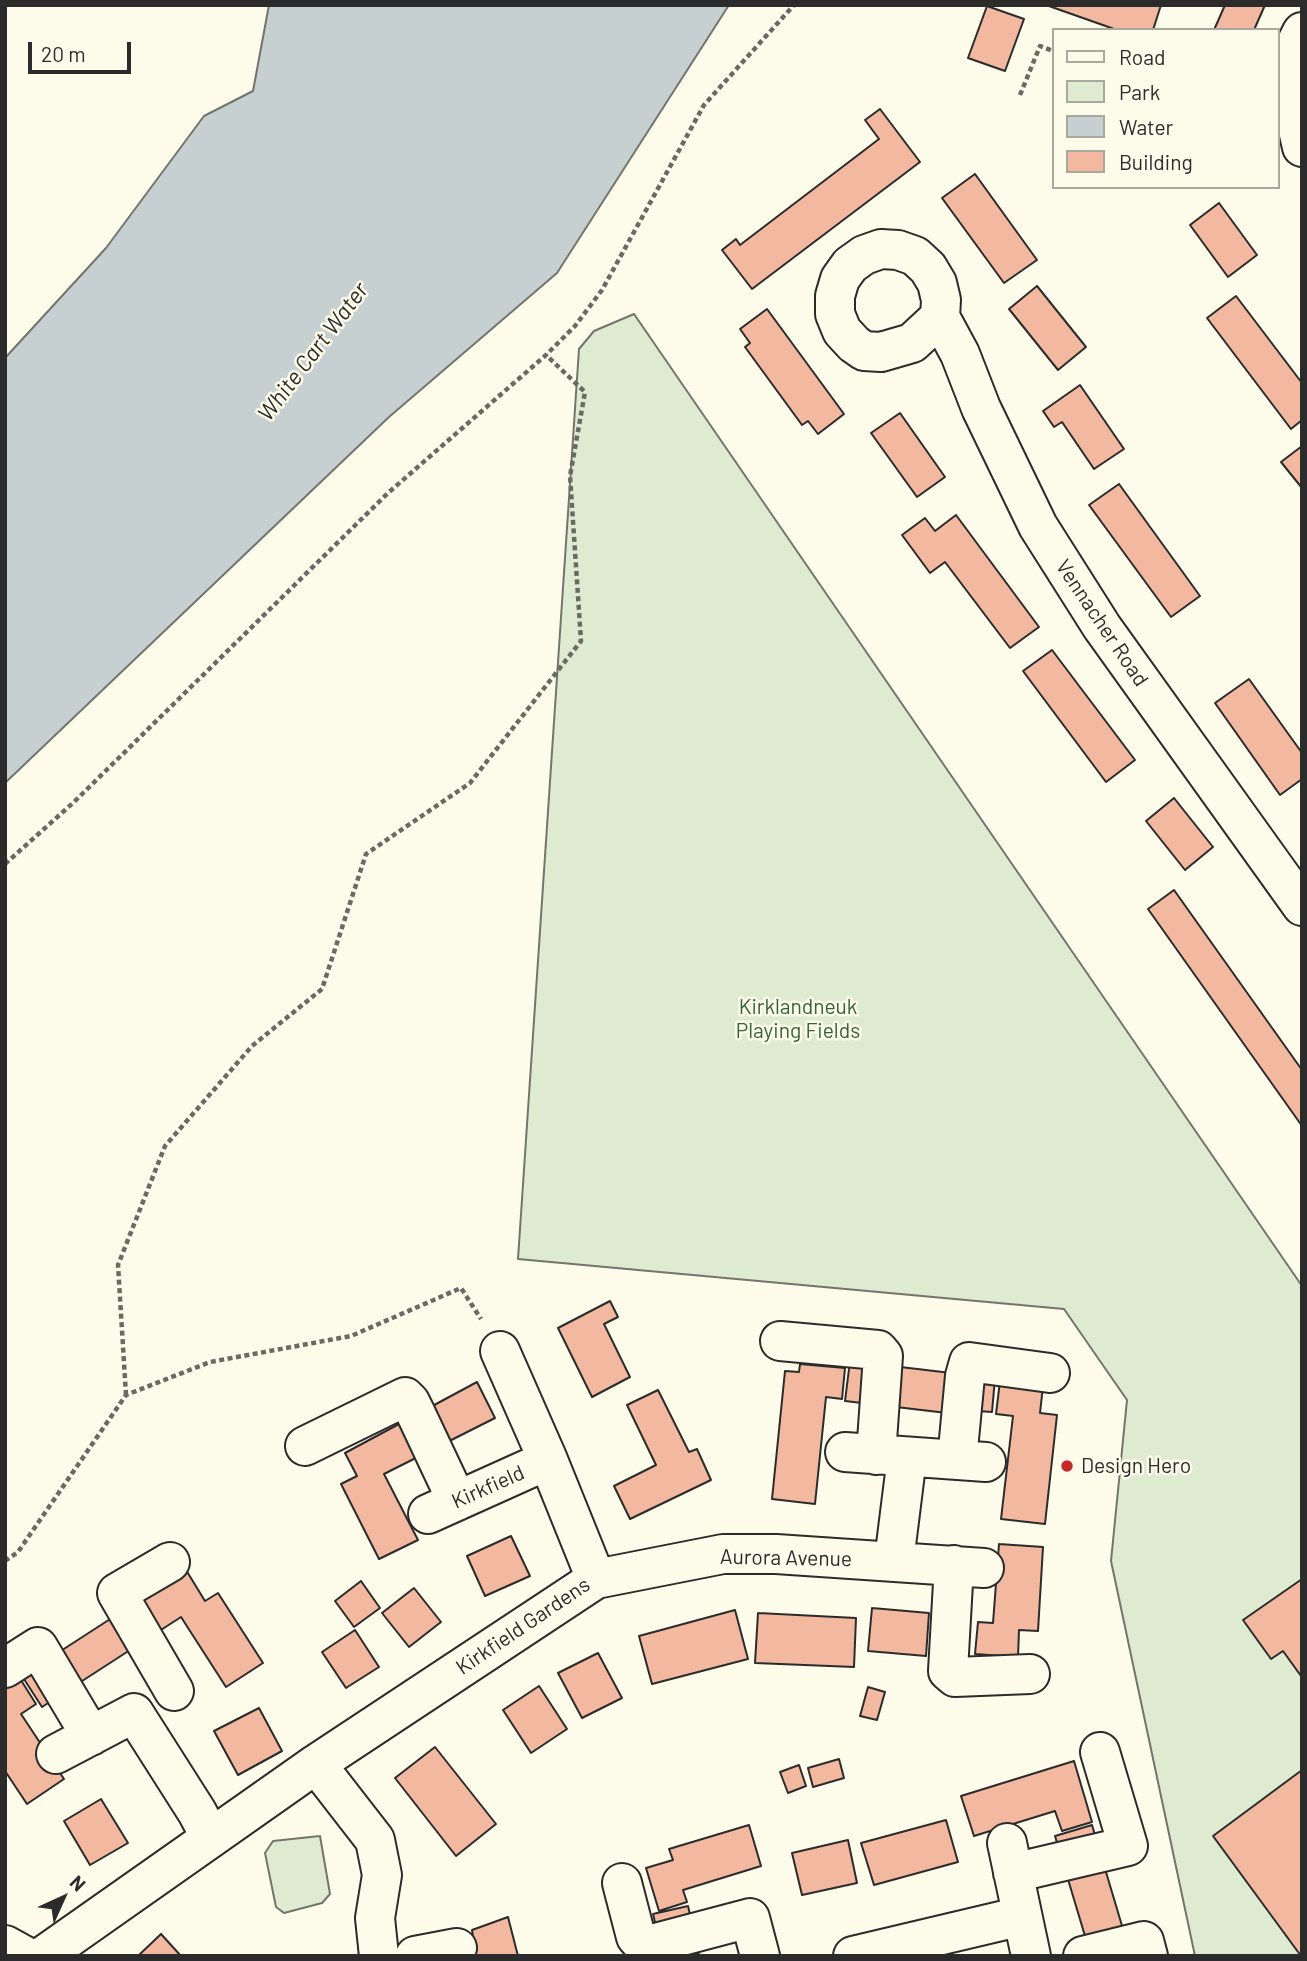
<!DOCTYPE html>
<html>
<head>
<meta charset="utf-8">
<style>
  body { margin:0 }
  #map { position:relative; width:1307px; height:1961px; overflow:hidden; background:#fdfbea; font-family:Barlow,sans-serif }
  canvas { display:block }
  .frame { position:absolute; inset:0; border:7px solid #2b2b2b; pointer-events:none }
  .legend { position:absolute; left:1052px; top:28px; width:228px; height:161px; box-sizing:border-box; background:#fdfbea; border:2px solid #a9a89e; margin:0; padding:9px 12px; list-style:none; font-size:21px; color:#2b2b2b }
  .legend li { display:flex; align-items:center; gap:14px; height:35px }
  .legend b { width:35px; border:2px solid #a9a89e }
  .north { position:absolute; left:28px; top:1863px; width:70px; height:70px; -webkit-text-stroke:5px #fdfbea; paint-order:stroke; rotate:45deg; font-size:19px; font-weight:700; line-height:28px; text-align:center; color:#2b2b2b }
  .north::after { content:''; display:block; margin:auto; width:24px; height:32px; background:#2b2b2b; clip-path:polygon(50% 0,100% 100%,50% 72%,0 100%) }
  .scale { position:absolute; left:28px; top:42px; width:103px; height:32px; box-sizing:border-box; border:4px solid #2b2b2b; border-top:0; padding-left:9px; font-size:21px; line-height:24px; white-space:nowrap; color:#2b2b2b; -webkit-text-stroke:5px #fdfbea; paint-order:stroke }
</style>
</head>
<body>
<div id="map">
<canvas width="1307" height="1961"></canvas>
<div class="frame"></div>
<ul class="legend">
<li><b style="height:9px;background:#fdfbea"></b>Road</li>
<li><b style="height:19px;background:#deebd1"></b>Park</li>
<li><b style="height:19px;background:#c7d0d0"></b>Water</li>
<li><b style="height:19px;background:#f2b8a0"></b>Building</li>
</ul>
<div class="north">N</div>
<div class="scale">20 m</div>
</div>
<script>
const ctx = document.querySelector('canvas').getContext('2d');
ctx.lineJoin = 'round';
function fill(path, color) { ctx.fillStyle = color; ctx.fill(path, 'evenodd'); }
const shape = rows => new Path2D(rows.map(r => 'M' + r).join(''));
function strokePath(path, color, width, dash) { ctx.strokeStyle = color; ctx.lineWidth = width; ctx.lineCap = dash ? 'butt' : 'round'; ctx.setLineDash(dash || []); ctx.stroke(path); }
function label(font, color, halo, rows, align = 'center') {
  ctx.font = font + ' Barlow,sans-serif'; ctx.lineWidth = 5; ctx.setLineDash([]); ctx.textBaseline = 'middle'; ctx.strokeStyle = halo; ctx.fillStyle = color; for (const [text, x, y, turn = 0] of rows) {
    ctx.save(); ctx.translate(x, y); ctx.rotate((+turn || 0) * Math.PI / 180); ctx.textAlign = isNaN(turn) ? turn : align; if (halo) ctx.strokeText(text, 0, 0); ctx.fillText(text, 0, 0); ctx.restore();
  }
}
const green = shape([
  [634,314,1302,1286,1302,1956,1195,1956,1111,1561,1127,1400,1064,1309,518,1259,579,349,594,331,634,314],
  [320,1836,330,1894,322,1903,284,1913,276,1907,265,1853,273,1841,320,1836]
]);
const water = shape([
  [269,5,729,5,557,273,389,417,5,783,5,358,106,248,204,116,253,91,269,5]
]);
const building = shape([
  [1046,5,1161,5,1153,30,1117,30,1046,5],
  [1225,5,1265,5,1254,30,1214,30,1225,5],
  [987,6,1024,19,1005,71,968,58,987,6],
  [880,109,920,162,752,289,722,250,736,239,740,245,879,139,865,120,880,109],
  [975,174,1037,260,1004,283,942,198,975,174],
  [1219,203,1257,255,1228,277,1190,225,1219,203],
  [1037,286,1086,347,1058,370,1009,309,1037,286],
  [1236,296,1302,383,1302,420,1291,429,1207,318,1236,296],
  [767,309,844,414,818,434,808,421,802,425,745,347,750,343,740,329,767,309],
  [1080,385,1124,449,1094,469,1062,422,1054,427,1043,411,1080,385],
  [900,413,945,477,917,497,871,433,900,413],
  [1302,446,1302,488,1281,462,1302,446],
  [1119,484,1200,596,1171,617,1089,505,1119,484],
  [956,515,1039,627,1010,648,945,562,930,573,902,535,925,518,935,531,956,515],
  [1052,650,1135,760,1106,782,1023,671,1052,650],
  [1249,679,1302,753,1302,779,1280,795,1215,703,1249,679],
  [1174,798,1213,847,1185,870,1146,821,1174,798],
  [1174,890,1302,1070,1302,1126,1148,909,1174,890],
  [610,1301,618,1317,604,1324,630,1377,592,1397,558,1328,610,1301],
  [850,1361,951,1373,947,1413,845,1401,850,1361],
  [800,1364,845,1368,842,1399,826,1397,815,1504,772,1499,785,1371,799,1372,800,1364],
  [954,1374,995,1378,992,1412,950,1409,954,1374],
  [1000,1381,1043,1386,1040,1413,1057,1415,1045,1524,1001,1519,1013,1416,996,1414,1000,1381],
  [477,1382,495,1418,384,1474,418,1540,379,1559,341,1484,357,1476,345,1453,477,1382],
  [658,1390,689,1452,697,1449,711,1480,630,1519,614,1486,656,1465,627,1405,658,1390],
  [511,1536,530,1576,485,1596,467,1556,511,1536],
  [999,1544,1043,1547,1038,1631,1019,1630,1018,1657,975,1654,978,1622,993,1623,999,1544],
  [186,1570,205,1601,218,1593,263,1663,226,1687,181,1617,42,1707,22,1676,186,1570],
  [1302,1579,1302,1675,1301,1676,1283,1651,1271,1659,1243,1620,1302,1579],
  [361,1581,380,1608,354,1627,335,1601,361,1581],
  [414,1588,441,1622,409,1647,382,1613,414,1588],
  [872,1608,929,1613,926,1656,868,1651,872,1608],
  [735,1610,748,1659,652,1684,639,1636,735,1610],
  [758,1613,856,1618,854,1667,755,1663,758,1613],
  [355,1630,379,1667,346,1688,322,1652,355,1630],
  [598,1653,622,1698,582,1718,558,1673,598,1653],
  [19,1677,36,1704,21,1714,64,1779,27,1804,5,1771,5,1687,19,1677],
  [539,1686,567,1729,531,1753,503,1710,539,1686],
  [868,1687,885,1692,877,1720,860,1716,868,1687],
  [259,1708,282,1751,238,1775,214,1731,259,1708],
  [435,1747,496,1824,456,1856,395,1778,435,1747],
  [839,1759,844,1778,813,1787,808,1768,839,1759],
  [1074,1761,1092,1822,1062,1831,1055,1811,974,1836,961,1796,1074,1761],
  [799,1765,806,1786,788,1793,780,1772,799,1765],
  [1302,1770,1302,1956,1301,1956,1213,1836,1302,1770],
  [101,1799,128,1843,90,1865,64,1821,101,1799],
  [946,1820,958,1862,874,1885,861,1843,946,1820],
  [749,1825,761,1866,683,1890,687,1902,659,1911,646,1868,673,1860,669,1849,749,1825],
  [1092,1825,1131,1956,1091,1956,1055,1836,1092,1825],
  [848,1840,857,1883,802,1895,792,1853,848,1840],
  [688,1906,699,1953,663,1956,653,1914,688,1906],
  [508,1917,518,1956,476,1956,472,1930,508,1917],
  [161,1934,181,1956,138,1956,161,1934]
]);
const path = shape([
  [1020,95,1040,46,1053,51],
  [5,864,74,802,388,493,546,355,575,326,602,290,704,105,794,5],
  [126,1395,118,1265,165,1146,252,1046,322,989,366,854,470,783,581,641,570,476,585,392,546,355],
  [5,1561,18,1552,126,1395,210,1362,351,1336,461,1288,481,1319]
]);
const minor = shape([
  [1302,32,1293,50,1289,90,1302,147],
  [881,249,898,250,915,256,928,268,937,283,941,300,940,317,912,343,881,352,864,351,854,344,842,331,835,314,835,296,840,279,850,265,864,255,881,249],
  [940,317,960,354,981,408,1038,526,1102,627,1302,906],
  [780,1341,878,1350,883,1356,876,1455],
  [500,1351,548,1460,596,1579],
  [305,1446,405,1397,410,1402,416,1414,457,1501],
  [845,1452,986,1462],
  [957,1460,965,1376,969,1362,1050,1373],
  [428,1514,548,1460],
  [894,1561,907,1457],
  [170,1562,117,1593,174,1691],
  [954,1565,948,1671,955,1677,1030,1674],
  [5,1668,38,1647,91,1736],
  [56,1754,134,1713,197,1812,211,1838],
  [316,1764,375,1840,382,1875,375,1918,379,1956],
  [1007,1843,1031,1956],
  [1013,1873,1128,1846,1100,1752],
  [622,1883,636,1937,644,1946,750,1918,760,1956],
  [5,1945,25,1956],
  [43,1956,316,1764,596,1579,723,1554,776,1554,984,1568],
  [415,1956,457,1948],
  [853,1956,1022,1916],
  [1083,1956,1144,1941,1148,1956]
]);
const markers = [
  [1067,1466,7,"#c62828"]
];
const streetNames = [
  ["Vennacher Road",1102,623,56],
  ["Kirkfield",488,1487,-24],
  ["Aurora Avenue",786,1558,1],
  ["Kirkfield Gardens",523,1626,-34]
];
const parkNames = [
  ["Kirklandneuk",798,1007],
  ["Playing Fields",798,1031]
];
const poiNames = [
  ["Design Hero",1081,1466]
];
const waterNames = [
  ["White Cart Water",313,352,-53]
];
fill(green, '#deebd1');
strokePath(green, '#74746e', 2);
fill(water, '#c7d0d0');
strokePath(water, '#74746e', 2);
fill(building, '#f2b8a0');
strokePath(building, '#2b2b2b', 2);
strokePath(minor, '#2b2b2b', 42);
strokePath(path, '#6a6964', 4.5, [5, 3.5]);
strokePath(minor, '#fdfbea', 38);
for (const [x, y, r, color] of markers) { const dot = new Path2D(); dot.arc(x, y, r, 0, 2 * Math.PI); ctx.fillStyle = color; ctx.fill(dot); strokePath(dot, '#fdfbea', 2.5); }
label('21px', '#2b2b2b', '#fdfbea', streetNames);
label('21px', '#34623c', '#fdfbea', parkNames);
label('21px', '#2b2b2b', '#fdfbea', poiNames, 'left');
label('italic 23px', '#2b2b2b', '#fdfbea', waterNames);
</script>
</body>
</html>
